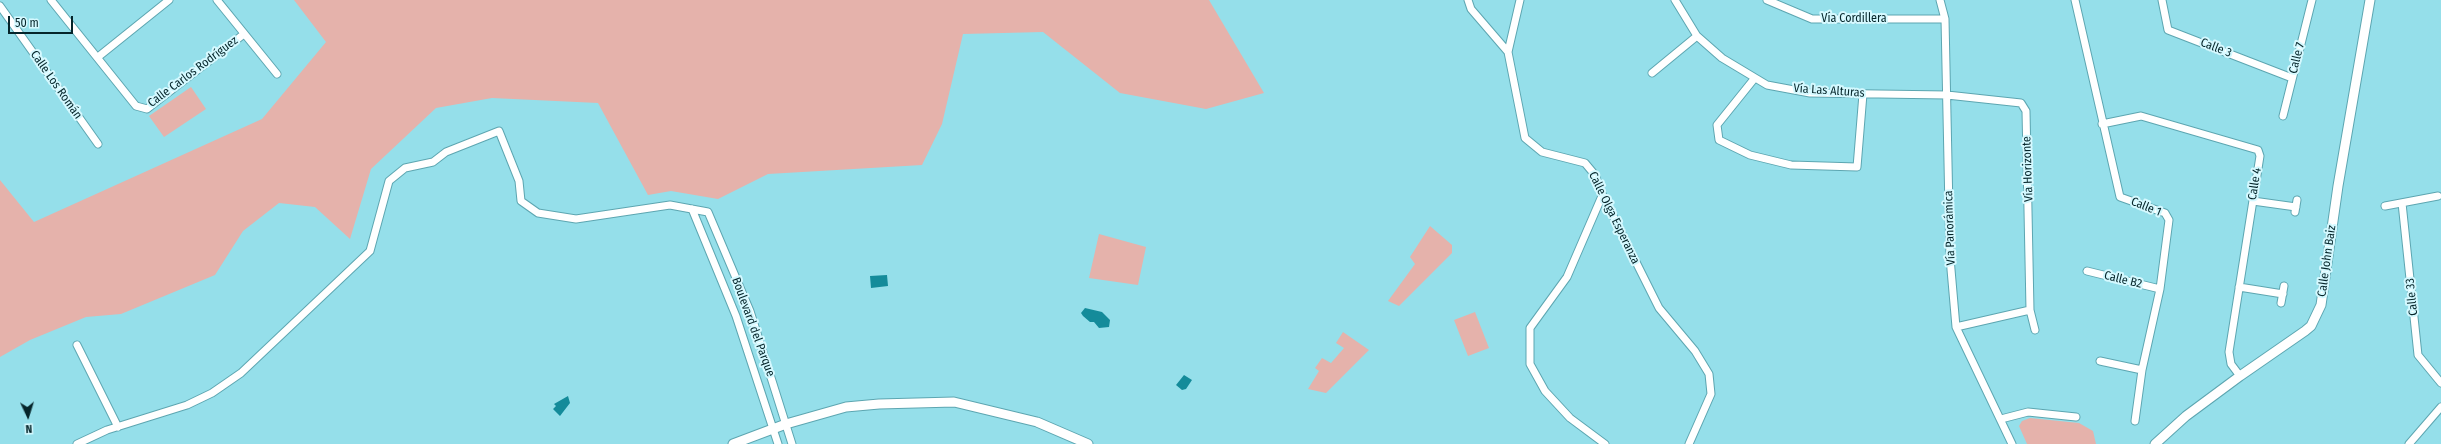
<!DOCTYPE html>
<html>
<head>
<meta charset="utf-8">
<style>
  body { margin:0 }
  #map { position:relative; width:2441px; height:444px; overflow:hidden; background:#95dfea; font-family:"Fira Sans Condensed",sans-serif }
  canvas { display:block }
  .north { position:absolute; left:8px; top:396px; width:40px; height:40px; -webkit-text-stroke:3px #d5f9ff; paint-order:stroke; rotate:176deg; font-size:11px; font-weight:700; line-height:16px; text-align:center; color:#05252a }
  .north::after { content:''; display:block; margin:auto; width:14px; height:18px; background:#05252a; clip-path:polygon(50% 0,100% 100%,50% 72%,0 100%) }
  .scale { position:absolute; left:8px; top:16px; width:65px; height:18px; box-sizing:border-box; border:2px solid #05252a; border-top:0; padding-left:5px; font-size:12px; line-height:14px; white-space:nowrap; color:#05252a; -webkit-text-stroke:3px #d5f9ff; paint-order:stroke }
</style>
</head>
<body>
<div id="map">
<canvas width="2441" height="444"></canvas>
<div class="north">N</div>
<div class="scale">50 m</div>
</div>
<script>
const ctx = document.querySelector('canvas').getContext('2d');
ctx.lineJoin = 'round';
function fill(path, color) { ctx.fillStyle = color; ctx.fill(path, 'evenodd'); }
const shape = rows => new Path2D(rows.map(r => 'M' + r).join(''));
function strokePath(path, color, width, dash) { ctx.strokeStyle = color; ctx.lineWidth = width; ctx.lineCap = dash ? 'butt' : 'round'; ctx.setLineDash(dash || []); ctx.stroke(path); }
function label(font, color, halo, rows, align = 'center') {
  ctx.font = font + ' "Fira Sans Condensed",sans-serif'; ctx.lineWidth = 4; ctx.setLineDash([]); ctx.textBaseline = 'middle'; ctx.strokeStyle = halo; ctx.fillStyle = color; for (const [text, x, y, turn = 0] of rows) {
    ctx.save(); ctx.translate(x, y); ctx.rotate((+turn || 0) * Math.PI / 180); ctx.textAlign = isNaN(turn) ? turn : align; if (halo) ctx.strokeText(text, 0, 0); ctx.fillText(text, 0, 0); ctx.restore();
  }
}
const green = shape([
  [294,0,1209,0,1264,93,1206,109,1120,93,1043,32,963,34,942,124,922,165,768,174,718,199,671,191,648,195,598,103,492,98,436,108,371,169,350,239,315,207,279,203,243,231,215,275,121,314,86,317,30,340,0,357,0,180,34,222,262,119,326,42],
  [191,87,206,109,164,137,149,116],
  [1430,226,1452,245,1452,253,1399,306,1388,301,1415,264,1410,257],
  [1099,234,1146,247,1138,285,1089,278],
  [1475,312,1489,348,1468,356,1454,320],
  [1343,332,1369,350,1326,393,1308,389,1319,371,1315,368,1322,358,1331,363,1344,348,1336,343],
  [2030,418,2079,423,2093,431,2096,444,2027,444,2019,426,2022,421]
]);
const water = shape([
  [887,275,888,286,871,288,870,276],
  [1085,308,1102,312,1110,320,1109,327,1099,328,1094,322,1090,322,1083,316,1081,313],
  [1184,375,1192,380,1186,389,1182,390,1176,385],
  [568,396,570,403,560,416,553,409,556,406,554,404]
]);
const street = shape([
  [51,0,136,106,147,109,244,34],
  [217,0,277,74],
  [1468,0,1471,9,1508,52,1525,138,1542,152,1585,163,1595,175,1601,192,1659,308,1695,351,1709,374,1711,394,1689,444],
  [1675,0,1697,36,1722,58,1767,85,1810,93,1947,95,2021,103,2026,111,2030,310,2035,330],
  [1767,0,1812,19,1945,19],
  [1940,0,1945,19,1950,258,1956,327,2012,444],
  [2075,0,2120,197,2165,213,2169,220,2160,289,2142,370,2135,421],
  [2162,0,2168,30,2292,78],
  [0,6,98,144],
  [1508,52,1520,0],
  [98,57,169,0],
  [1652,73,1697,36],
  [1754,79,1717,125,1719,140,1750,155,1791,165,1857,167,1863,94],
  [2283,116,2312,0],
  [2102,124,2141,116,2258,150,2260,156,2229,352,2231,364,2240,376],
  [1602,196,1567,277,1530,328,1530,364,1545,391,1570,418,1605,444],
  [2253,201,2296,207],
  [2402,203,2418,355,2441,383],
  [2385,206,2438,196],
  [692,209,736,316,778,444],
  [2295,212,2297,200],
  [2087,271,2160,289],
  [2239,287,2283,294],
  [2281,303,2284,286],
  [1956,327,2030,310],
  [77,345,118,427],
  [2100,361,2142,370],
  [2001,419,2028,412,2076,417],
  [77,444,107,430,187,405,212,393,241,373,370,251,389,181,405,168,433,162,446,152,499,131,519,181,521,201,538,213,576,219,670,205,708,212,750,311,792,444],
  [2409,444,2441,407]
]);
const secondary = shape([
  [733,444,786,424,846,407,879,404,954,402,1037,422,1088,444],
  [2155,444,2186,416,2240,376,2305,331,2311,326,2321,305,2338,186,2370,0]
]);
const streetNames = [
  ["Vía Cordillera",1854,19],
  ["Calle 3",2216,48,21],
  ["Calle 7",2297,58,-76],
  ["Calle Carlos Rodríguez",193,72,-37],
  ["Calle Los Román",56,85,55],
  ["Vía Las Alturas",1829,91,4],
  ["Vía Horizonte",2028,169,-92],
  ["Calle 4",2255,184,-81],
  ["Calle 1",2146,207,22],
  ["Calle Olga Esperanza",1614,218,64],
  ["Vía Panorámica",1950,228,-92],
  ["Calle John Baiz",2327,261,-82],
  ["Calle B2",2123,280,14],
  ["Calle 33",2412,297,-96],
  ["Boulevard del Parque",753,327,70]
];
fill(green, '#e5b2ab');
fill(water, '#148b9a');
strokePath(street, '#5da6b1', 9);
strokePath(secondary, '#5da6b1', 11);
strokePath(street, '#fff', 7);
strokePath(secondary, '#fff', 9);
label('12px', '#05252a', '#d5f9ff', streetNames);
</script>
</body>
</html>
